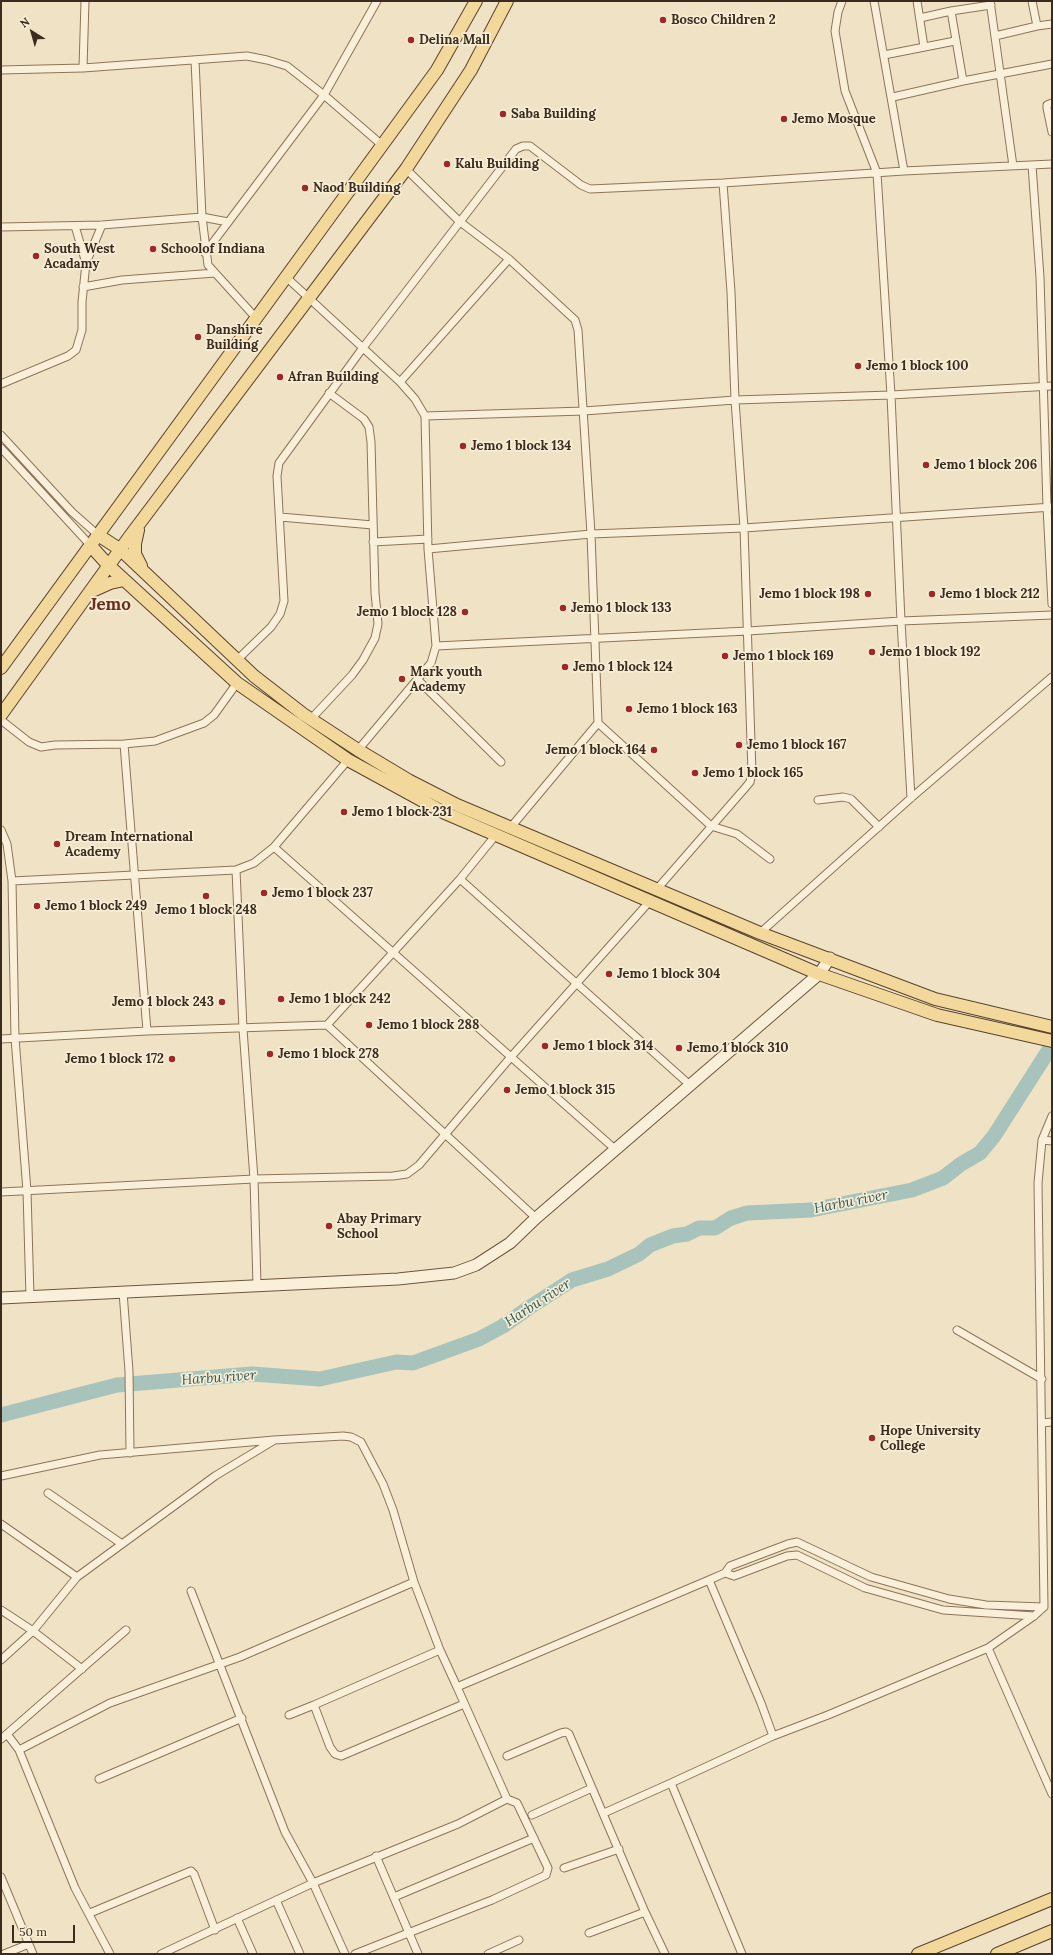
<!DOCTYPE html>
<html>
<head>
<meta charset="utf-8">
<style>
  body { margin:0 }
  #map { position:relative; width:1053px; height:1955px; overflow:hidden; background:#f0e3c5; font-family:Lora,serif }
  canvas { display:block }
  .frame { position:absolute; inset:0; border:2px solid #3b2c1f; pointer-events:none }
  .north { position:absolute; left:12px; top:12px; width:40px; height:40px; -webkit-text-stroke:3px #f7edd5; paint-order:stroke; rotate:323deg; font-size:11px; font-weight:700; line-height:16px; text-align:center; color:#3b2c1f }
  .north::after { content:''; display:block; margin:auto; width:14px; height:18px; background:#3b2c1f; clip-path:polygon(50% 0,100% 100%,50% 72%,0 100%) }
  .scale { position:absolute; left:12px; top:1925px; width:63px; height:18px; box-sizing:border-box; border:2px solid #3b2c1f; border-top:0; padding-left:5px; font-size:12px; line-height:14px; white-space:nowrap; color:#3b2c1f; -webkit-text-stroke:3px #f7edd5; paint-order:stroke }
</style>
</head>
<body>
<div id="map">
<canvas width="1053" height="1955"></canvas>
<div class="frame"></div>
<div class="north">N</div>
<div class="scale">50 m</div>
</div>
<script>
const ctx = document.querySelector('canvas').getContext('2d');
ctx.lineJoin = 'round';
const shape = rows => new Path2D(rows.map(r => 'M' + r).join(''));
function strokePath(path, color, width, dash) { ctx.strokeStyle = color; ctx.lineWidth = width; ctx.lineCap = dash ? 'butt' : 'round'; ctx.setLineDash(dash || []); ctx.stroke(path); }
function label(font, color, halo, rows, align = 'center') {
  ctx.font = font + ' Lora,serif'; ctx.lineWidth = 3.5; ctx.setLineDash([]); ctx.textBaseline = 'middle'; ctx.strokeStyle = halo; ctx.fillStyle = color; for (const [text, x, y, turn = 0] of rows) {
    ctx.save(); ctx.translate(x, y); ctx.rotate((+turn || 0) * Math.PI / 180); ctx.textAlign = isNaN(turn) ? turn : align; if (halo) ctx.strokeText(text, 0, 0); ctx.fillText(text, 0, 0); ctx.restore();
  }
}
const river = shape([
  [1,1415,117,1385,252,1374,320,1379,396,1362,413,1363,479,1339,503,1326,530,1307,572,1280,608,1269,639,1254,650,1245,673,1236,687,1234,699,1228,715,1228,731,1218,747,1213,811,1210,912,1190,943,1178,961,1164,980,1153,994,1136,1052,1045]
]);
const street = shape([
  [842,1,838,12,835,31,845,91,877,173,891,395,901,621,911,798],
  [874,1,904,171],
  [917,1,924,47],
  [990,1,1013,166],
  [1032,1,1037,26],
  [951,11,963,81],
  [920,18,951,11,991,5],
  [995,36,1037,26,1052,24],
  [884,55,955,41],
  [195,60,202,217,208,265,256,318],
  [83,68,85,1],
  [1,70,83,68,247,56,267,60,287,66,324,95,382,145],
  [893,97,963,81,1052,64],
  [1052,103,1047,105,1047,108,1052,132],
  [1032,165,1040,277,1047,507,1052,604],
  [406,169,459,221,509,259,575,320,578,330,591,534,598,723,511,827],
  [75,226,86,263],
  [1,227,102,225,202,217,228,222],
  [205,253,324,95,377,1],
  [286,277,400,382,415,399,425,416,428,549,436,646,431,663,358,750],
  [83,287,122,280,215,273],
  [400,382,509,259],
  [1,384,68,356,76,350,82,330,82,302,86,263,102,225],
  [425,416,584,411,735,400,891,395,1052,386],
  [1,435,72,512,98,535],
  [1,448,91,546],
  [280,517,373,525],
  [373,542,428,539],
  [428,549,591,534,744,528,1052,507],
  [436,646,748,631,901,621,1052,615],
  [236,661,271,627,280,614,284,601,277,476,279,463,362,349,516,149,523,146,530,146,581,185,590,189,723,183,904,171,1052,164],
  [418,680,501,762],
  [311,719,352,675,363,660,375,638,378,624,375,593,371,442,369,427,364,419,329,393],
  [1,720,29,742,41,747,55,745,124,744,155,741,204,723,214,715,237,683],
  [598,723,711,826,737,834,770,859],
  [124,744,147,1031],
  [818,800,843,797,851,799,879,827],
  [1,830,7,844,12,881,15,1038,27,1191,30,1297],
  [274,847,616,1150],
  [236,870,243,1029,254,1179,257,1285],
  [460,879,691,1086],
  [12,881,236,870,254,863,274,847,348,760],
  [657,889,745,788,750,782,752,773,744,528,735,400,731,292,723,183],
  [760,933,911,798,1052,677],
  [327,1025,536,1218],
  [1,1039,147,1031,327,1025,460,879,495,836],
  [1042,1140,1052,1141],
  [1,1192,254,1179,393,1176,407,1174,419,1165,510,1058,650,901],
  [123,1292,129,1371,130,1453],
  [957,1330,1042,1379],
  [1042,1423,1052,1422],
  [1,1476,100,1455,274,1440,343,1436,351,1437,361,1442,383,1484,393,1510,414,1582,440,1650,457,1687],
  [48,1493,122,1544],
  [1,1524,77,1577],
  [725,1573,734,1576,787,1556,797,1555,865,1588,943,1610,1034,1616],
  [709,1580,761,1703,773,1736],
  [191,1591,285,1832,313,1883,345,1954],
  [1,1610,33,1631,82,1669],
  [988,1648,1052,1794],
  [440,1650,314,1705,330,1747,335,1754,341,1756,464,1704],
  [1,1660,33,1631,77,1577,215,1476,273,1441],
  [289,1715,314,1705],
  [7,1734,19,1750],
  [1,1739,126,1630],
  [507,1756,561,1733,566,1732,569,1734,645,1912,665,1954],
  [99,1779,242,1718],
  [507,1799,457,1687,709,1580,725,1573,730,1566,788,1544,797,1542,871,1577,949,1599,986,1605,1044,1607],
  [604,1813,671,1783],
  [532,1815,592,1788],
  [376,1856,418,1954],
  [564,1868,619,1849],
  [1,1877,33,1954],
  [394,1897,534,1838],
  [276,1900,300,1954],
  [90,1913,191,1871,194,1874,215,1930],
  [237,1918,253,1954],
  [589,1933,645,1912],
  [4,1954,29,1944],
  [110,1954,75,1888,19,1750,110,1703,240,1657,414,1582],
  [161,1954,313,1883,458,1824,507,1799,517,1803,548,1868,546,1875,492,1900,355,1954],
  [488,1954,519,1940],
  [742,1954,671,1783,773,1736,828,1715,988,1648,1034,1616,1044,1607,1038,1183,1042,1140,1052,1116]
]);
const secondary = shape([
  [1,1298,398,1279,454,1273,476,1265,510,1243,536,1218,819,974,830,958]
]);
const primary = shape([
  [138,530,135,544,135,554,141,566],
  [98,535,121,550,254,676,303,714,358,750,408,780,457,805,760,933,935,999,1052,1027],
  [91,546,109,566,237,683,348,760,445,813,819,974,937,1015,1052,1041],
  [92,591,110,583,124,580],
  [1,668,437,70,476,1],
  [1,715,130,536,406,169,471,70,507,1],
  [918,1954,1052,1899],
  [997,1954,1052,1931]
]);
const markers = [
  [663,20,4,"#9d2829"],
  [411,40,4,"#9d2829"],
  [503,114,4,"#9d2829"],
  [784,119,4,"#9d2829"],
  [447,164,4,"#9d2829"],
  [305,188,4,"#9d2829"],
  [153,249,4,"#9d2829"],
  [36,256,4,"#9d2829"],
  [198,337,4,"#9d2829"],
  [858,366,4,"#9d2829"],
  [280,377,4,"#9d2829"],
  [463,446,4,"#9d2829"],
  [926,465,4,"#9d2829"],
  [868,594,4,"#9d2829"],
  [932,594,4,"#9d2829"],
  [563,608,4,"#9d2829"],
  [465,612,4,"#9d2829"],
  [872,652,4,"#9d2829"],
  [725,656,4,"#9d2829"],
  [565,667,4,"#9d2829"],
  [402,679,4,"#9d2829"],
  [629,709,4,"#9d2829"],
  [739,745,4,"#9d2829"],
  [654,750,4,"#9d2829"],
  [695,773,4,"#9d2829"],
  [344,812,4,"#9d2829"],
  [57,844,4,"#9d2829"],
  [264,893,4,"#9d2829"],
  [206,896,4,"#9d2829"],
  [37,906,4,"#9d2829"],
  [609,974,4,"#9d2829"],
  [281,999,4,"#9d2829"],
  [222,1002,4,"#9d2829"],
  [369,1025,4,"#9d2829"],
  [545,1046,4,"#9d2829"],
  [679,1048,4,"#9d2829"],
  [270,1054,4,"#9d2829"],
  [172,1059,4,"#9d2829"],
  [507,1090,4,"#9d2829"],
  [329,1226,4,"#9d2829"],
  [872,1438,4,"#9d2829"]
];
const poiNames = [
  ["Bosco Children 2",671,20],
  ["Delina Mall",419,40],
  ["Saba Building",511,114],
  ["Jemo Mosque",792,119],
  ["Kalu Building",455,164],
  ["Naod Building",313,188],
  ["South West",44,249],
  ["Acadamy",44,264],
  ["Schoolof Indiana",161,249],
  ["Danshire",206,330],
  ["Building",206,345],
  ["Jemo 1 block 100",866,366],
  ["Afran Building",288,377],
  ["Jemo 1 block 134",471,446],
  ["Jemo 1 block 206",934,465],
  ["Jemo 1 block 198",860,594,"right"],
  ["Jemo 1 block 212",940,594],
  ["Jemo 1 block 133",571,608],
  ["Jemo 1 block 128",457,612,"right"],
  ["Jemo 1 block 192",880,652],
  ["Jemo 1 block 169",733,656],
  ["Jemo 1 block 124",573,667],
  ["Mark youth",410,672],
  ["Academy",410,687],
  ["Jemo 1 block 163",637,709],
  ["Jemo 1 block 167",747,745],
  ["Jemo 1 block 164",646,750,"right"],
  ["Jemo 1 block 165",703,773],
  ["Jemo 1 block 231",352,812],
  ["Dream International",65,837],
  ["Academy",65,852],
  ["Jemo 1 block 237",272,893],
  ["Jemo 1 block 249",45,906],
  ["Jemo 1 block 248",206,910,"center"],
  ["Jemo 1 block 304",617,974],
  ["Jemo 1 block 242",289,999],
  ["Jemo 1 block 243",214,1002,"right"],
  ["Jemo 1 block 288",377,1025],
  ["Jemo 1 block 314",553,1046],
  ["Jemo 1 block 310",687,1048],
  ["Jemo 1 block 278",278,1054],
  ["Jemo 1 block 172",164,1059,"right"],
  ["Jemo 1 block 315",515,1090],
  ["Abay Primary",337,1219],
  ["School",337,1234],
  ["Hope University",880,1431],
  ["College",880,1446]
];
const waterNames = [
  ["Harbu river",851,1202,-11],
  ["Harbu river",538,1303,-33],
  ["Harbu river",219,1378,-4]
];
const districtNames = [
  ["Jemo",110,605]
];
strokePath(river, '#a7c3bb', 15);
strokePath(street, '#8c745a', 9);
strokePath(secondary, '#6d553d', 13);
strokePath(primary, '#59422e', 14);
strokePath(street, '#faf0d9', 7);
strokePath(secondary, '#faf0d9', 11);
strokePath(primary, '#f3d89c', 12);
for (const [x, y, r, color] of markers) { const dot = new Path2D(); dot.arc(x, y, r, 0, 2 * Math.PI); ctx.fillStyle = color; ctx.fill(dot); strokePath(dot, '#f7edd5', 1.5); }
label('bold 13px', '#3b2c1f', '#f7edd5', poiNames, 'left');
label('italic 14px', '#2d5b58', '#f7edd5', waterNames);
label('bold 17px', '#692d1d', '#f7edd5', districtNames);
</script>
</body>
</html>
